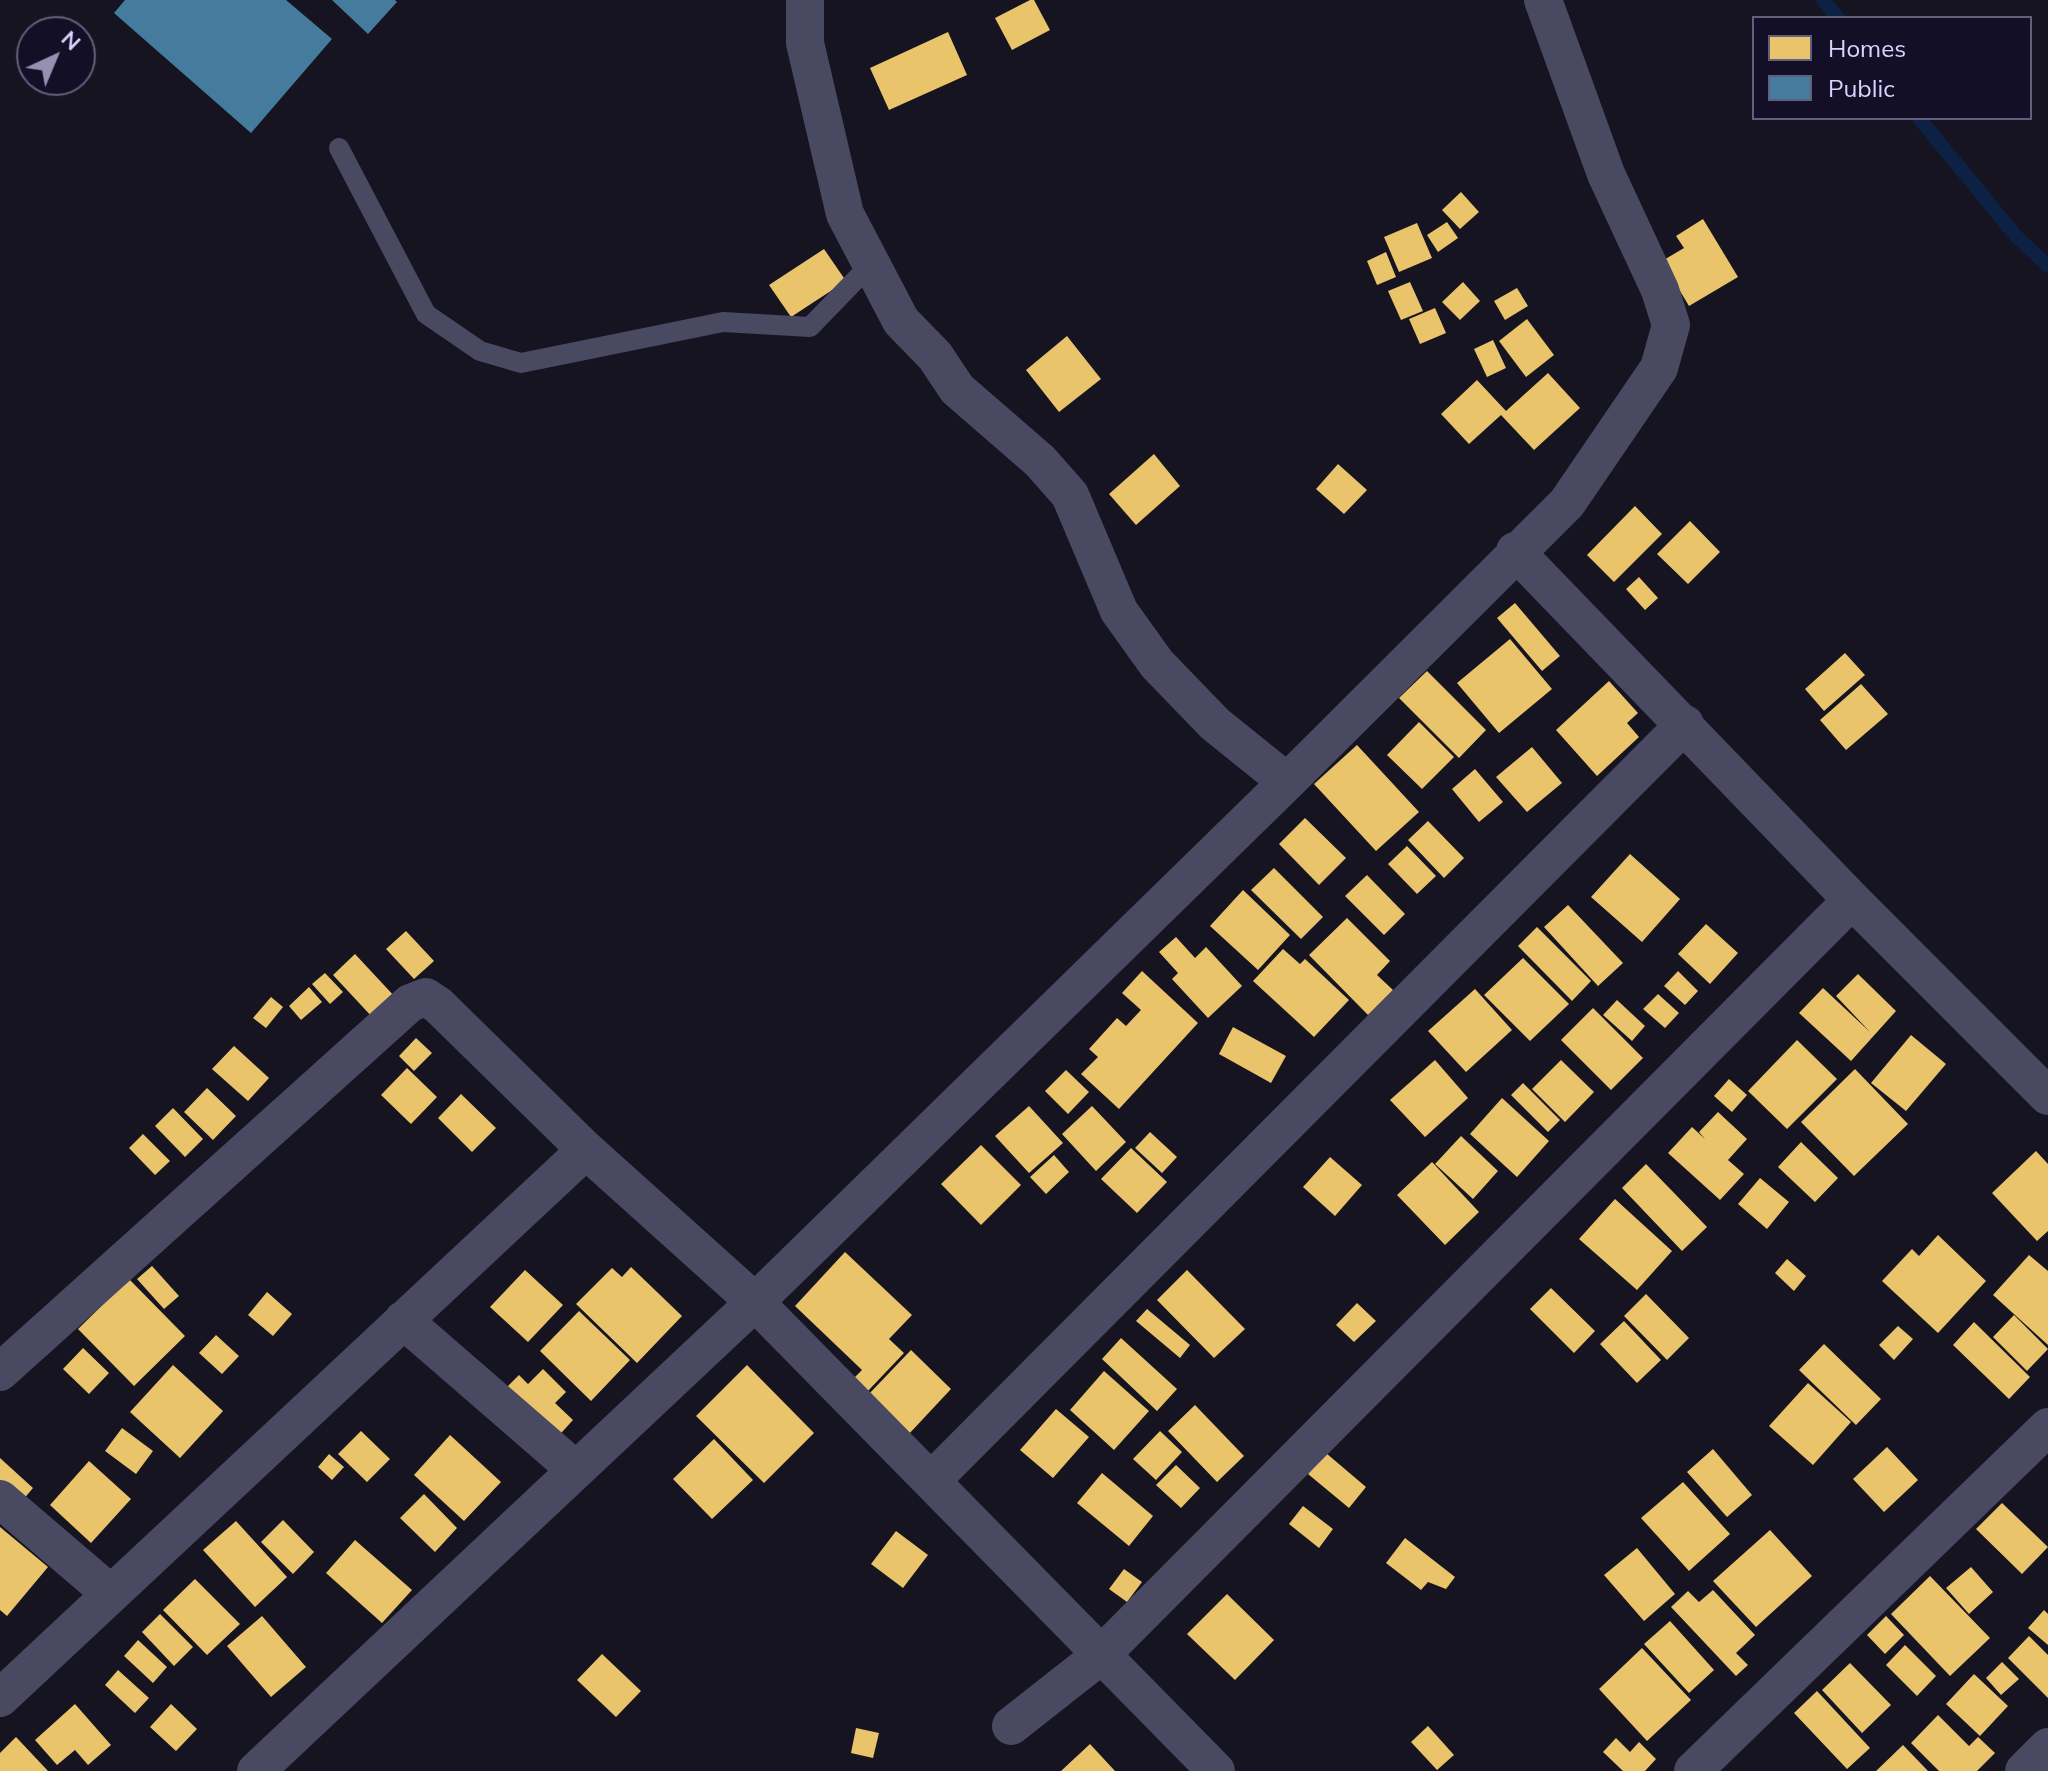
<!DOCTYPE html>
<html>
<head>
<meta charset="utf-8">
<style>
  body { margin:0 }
  #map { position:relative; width:2048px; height:1771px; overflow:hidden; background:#161421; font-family:Mulish,sans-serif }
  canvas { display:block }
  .legend { position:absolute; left:1752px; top:16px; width:280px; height:104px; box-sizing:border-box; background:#130f26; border:2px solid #625e7d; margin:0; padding:10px 14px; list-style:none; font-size:24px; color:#d9d4ff }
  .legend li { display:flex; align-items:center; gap:16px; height:40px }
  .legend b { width:40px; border:2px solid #625e7d }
  .north { position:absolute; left:16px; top:16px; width:80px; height:80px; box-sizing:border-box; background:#130f26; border:2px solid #625e7d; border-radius:50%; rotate:44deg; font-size:22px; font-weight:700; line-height:32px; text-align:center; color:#d9d4ff }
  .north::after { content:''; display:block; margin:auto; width:28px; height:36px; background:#9591b1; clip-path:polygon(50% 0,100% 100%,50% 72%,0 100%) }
</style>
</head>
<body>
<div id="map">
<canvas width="2048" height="1771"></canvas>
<ul class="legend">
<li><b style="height:22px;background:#e9c46a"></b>Homes</li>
<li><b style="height:22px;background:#457b9d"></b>Public</li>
</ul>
<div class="north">N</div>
</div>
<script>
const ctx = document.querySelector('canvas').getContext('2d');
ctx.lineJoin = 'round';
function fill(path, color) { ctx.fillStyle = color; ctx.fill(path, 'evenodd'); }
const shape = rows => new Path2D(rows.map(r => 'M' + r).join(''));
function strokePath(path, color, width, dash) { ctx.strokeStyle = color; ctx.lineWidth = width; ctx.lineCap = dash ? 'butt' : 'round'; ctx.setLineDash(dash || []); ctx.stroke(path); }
const homes = shape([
  [1030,0,1034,0,1050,30,1012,50,995,18],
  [948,32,967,75,889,110,870,68],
  [1461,192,1479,212,1460,229,1442,210],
  [1703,219,1738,277,1689,306,1662,261,1684,248,1676,236],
  [1447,222,1458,238,1438,252,1427,235],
  [1417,223,1432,258,1399,272,1384,237],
  [824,249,846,281,791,317,769,285],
  [1386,252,1396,277,1377,285,1367,261],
  [1410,282,1423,311,1401,320,1388,291],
  [1463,282,1480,301,1460,320,1442,302],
  [1517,288,1528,306,1505,320,1494,301],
  [1435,308,1446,333,1420,344,1409,319],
  [1527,319,1554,355,1526,377,1499,341],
  [1067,336,1101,379,1059,412,1026,370],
  [1493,340,1506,368,1487,377,1474,349],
  [1548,373,1580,408,1534,450,1501,415,1469,444,1441,414,1477,380,1506,411],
  [1154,454,1180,486,1136,525,1109,494],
  [1338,464,1367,490,1344,514,1316,489],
  [1635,506,1662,534,1614,582,1587,555],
  [1690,521,1720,552,1688,584,1657,554],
  [1639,577,1658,598,1645,610,1626,589],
  [1515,603,1560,656,1542,671,1497,618],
  [1510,639,1552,689,1499,733,1457,683],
  [1845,653,1865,675,1824,711,1805,689],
  [1427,671,1486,730,1459,758,1399,698],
  [1609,681,1638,713,1627,723,1639,737,1597,776,1556,730],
  [1861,684,1888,714,1846,750,1820,720],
  [1419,722,1454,757,1422,789,1387,755],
  [1357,745,1419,812,1376,851,1314,784],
  [1532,747,1562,783,1527,812,1496,777],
  [1475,769,1503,802,1479,822,1452,789],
  [1305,818,1346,858,1319,885,1279,844],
  [1428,821,1464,858,1444,878,1408,840],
  [1407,846,1436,876,1417,894,1388,864],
  [1630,854,1680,899,1642,942,1591,897],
  [1274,868,1323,917,1301,939,1251,890],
  [1367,875,1405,914,1384,935,1345,896],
  [1243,890,1290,935,1258,970,1210,926],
  [1568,905,1623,963,1598,986,1544,927],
  [1347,918,1390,961,1377,975,1393,990,1368,1015,1309,955],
  [1706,924,1738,953,1710,984,1678,954],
  [1537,927,1591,981,1572,1001,1518,946],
  [406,931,434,961,414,979,386,949],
  [1176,937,1195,958,1206,947,1242,986,1208,1018,1172,979,1178,973,1159,952],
  [1283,949,1300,964,1305,959,1349,1000,1314,1037,1253,981],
  [355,954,396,998,374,1019,333,975],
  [1523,958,1569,1004,1530,1041,1484,995],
  [1142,971,1198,1023,1119,1109,1081,1074,1098,1057,1089,1049,1117,1018,1126,1026,1141,1010,1122,993],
  [1678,971,1698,991,1685,1005,1664,986],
  [325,973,343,992,330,1004,312,984],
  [1858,974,1896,1011,1851,1061,1799,1013,1823,988,1870,1032,1836,996],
  [309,987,322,1002,301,1020,289,1006],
  [1475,989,1512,1030,1466,1072,1428,1031],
  [1658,994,1679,1013,1665,1028,1643,1009],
  [271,997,283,1007,266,1028,253,1018],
  [1617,1000,1645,1026,1632,1041,1603,1015],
  [1593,1008,1643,1058,1611,1090,1561,1040],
  [1233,1027,1286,1056,1271,1083,1219,1054],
  [1911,1035,1946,1064,1906,1111,1871,1083],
  [416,1038,432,1053,414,1071,399,1056],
  [1797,1040,1837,1079,1787,1129,1748,1091],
  [234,1046,269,1078,248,1101,212,1069],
  [1435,1060,1468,1098,1425,1137,1390,1100],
  [1561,1060,1594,1092,1565,1122,1532,1089],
  [407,1068,437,1097,411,1124,381,1095],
  [1855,1069,1908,1124,1854,1176,1801,1122],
  [1066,1070,1089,1092,1068,1114,1045,1091],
  [1729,1079,1747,1095,1732,1112,1714,1096],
  [1523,1083,1560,1120,1548,1132,1511,1095],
  [207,1088,236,1116,213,1140,184,1112],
  [461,1094,496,1128,472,1152,438,1118],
  [1502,1098,1549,1141,1517,1177,1470,1134],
  [1029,1106,1063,1143,1029,1173,995,1136],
  [1092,1106,1126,1142,1096,1171,1062,1134],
  [173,1108,203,1139,185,1157,155,1126],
  [1718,1112,1747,1139,1728,1160,1744,1174,1720,1200,1668,1153,1692,1127,1705,1139,1699,1132],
  [1150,1132,1177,1157,1162,1173,1135,1148],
  [143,1134,170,1161,155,1175,129,1148],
  [1461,1136,1498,1171,1473,1199,1435,1164],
  [1801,1142,1838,1178,1815,1202,1778,1167],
  [981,1145,1021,1185,981,1225,941,1184],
  [1131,1148,1167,1182,1137,1213,1101,1179],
  [2036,1151,2048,1164,2048,1231,2037,1241,1992,1193],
  [1054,1155,1069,1172,1046,1194,1030,1177],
  [1330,1157,1362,1185,1335,1216,1303,1187],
  [1432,1162,1479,1212,1445,1245,1397,1195],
  [1646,1164,1707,1227,1682,1251,1622,1188],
  [1760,1178,1789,1202,1767,1229,1738,1204],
  [1615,1199,1672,1251,1637,1290,1579,1239],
  [1938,1235,1986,1281,1938,1333,1882,1281,1912,1249,1919,1256],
  [845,1252,912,1315,889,1339,904,1353,866,1393,852,1380,862,1370,795,1306],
  [2029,1255,2048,1271,2048,1345,1993,1295],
  [1787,1259,1806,1276,1794,1291,1775,1273],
  [152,1266,179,1296,164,1309,137,1279],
  [631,1267,682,1316,637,1363,576,1304,612,1268,622,1277],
  [525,1270,563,1305,528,1342,490,1307],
  [1187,1270,1245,1329,1214,1358,1157,1300],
  [129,1279,185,1336,134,1386,78,1329],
  [1551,1288,1595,1331,1574,1353,1530,1309],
  [267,1292,292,1314,273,1336,248,1315],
  [1646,1294,1689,1338,1667,1360,1624,1316],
  [1357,1303,1376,1321,1354,1342,1336,1325],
  [1147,1309,1190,1345,1180,1358,1136,1321],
  [579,1311,630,1360,591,1401,540,1351],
  [2014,1315,2048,1349,2027,1371,1993,1337],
  [1624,1321,1661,1360,1637,1383,1600,1344],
  [1974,1322,2030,1377,2009,1399,1953,1345],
  [1898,1326,1913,1339,1894,1360,1879,1345],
  [216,1335,239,1356,222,1374,199,1353],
  [1121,1338,1177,1389,1157,1411,1102,1359],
  [1824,1344,1881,1399,1856,1425,1799,1370],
  [83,1348,109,1373,89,1394,63,1369],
  [911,1350,951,1389,908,1435,867,1396],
  [173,1365,223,1411,180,1458,130,1412],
  [747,1365,814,1433,764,1483,696,1416],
  [543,1369,566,1392,555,1403,573,1420,553,1442,502,1392,519,1375,528,1384],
  [1104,1371,1149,1411,1114,1450,1070,1410],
  [1808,1383,1851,1422,1813,1465,1769,1426],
  [1195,1405,1244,1456,1217,1482,1168,1431],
  [1056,1409,1089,1437,1053,1478,1020,1450],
  [122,1428,153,1451,136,1474,105,1451],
  [361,1431,390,1459,367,1482,338,1454],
  [1160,1431,1182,1452,1156,1480,1133,1459],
  [450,1435,501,1482,464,1521,414,1475],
  [714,1439,753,1480,712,1519,673,1479],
  [1887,1447,1918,1480,1884,1512,1853,1479],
  [1713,1449,1752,1495,1727,1517,1687,1472],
  [1326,1453,1366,1487,1349,1508,1308,1474],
  [329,1454,344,1467,332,1480,318,1467],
  [0,1458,33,1488,16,1508,0,1493],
  [89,1461,131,1499,91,1543,50,1505],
  [1176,1465,1200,1488,1181,1508,1156,1485],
  [1102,1473,1153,1516,1129,1546,1077,1503],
  [1683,1482,1730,1534,1689,1571,1641,1518],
  [424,1494,457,1528,435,1552,400,1518],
  [2002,1503,2048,1547,2022,1574,1976,1529],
  [1303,1506,1333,1529,1319,1548,1289,1524],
  [283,1520,314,1552,293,1574,261,1542],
  [236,1521,287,1577,255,1607,203,1550],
  [0,1527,48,1567,7,1616,0,1610],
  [1770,1530,1812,1576,1756,1627,1713,1581],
  [896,1531,928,1555,903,1588,871,1564],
  [1405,1538,1455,1577,1446,1589,1428,1582,1421,1590,1386,1563],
  [355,1540,412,1590,382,1623,326,1573],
  [1637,1548,1675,1594,1644,1621,1604,1575],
  [1971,1567,1993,1592,1969,1614,1946,1588],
  [1124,1569,1142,1582,1127,1602,1109,1589],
  [1930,1576,1990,1638,1950,1676,1891,1614],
  [195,1579,240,1624,207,1655,163,1610],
  [1713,1590,1755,1635,1736,1653,1748,1665,1736,1676,1671,1607,1688,1591,1699,1602],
  [1227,1594,1274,1640,1235,1680,1187,1634],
  [2044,1610,2048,1614,2048,1645,2028,1628],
  [160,1614,193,1647,174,1666,142,1632],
  [262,1616,306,1667,271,1697,227,1646],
  [1886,1616,1904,1635,1885,1654,1867,1635],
  [1670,1621,1714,1670,1689,1693,1644,1644],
  [2029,1636,2048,1655,2048,1698,2008,1658],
  [138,1640,167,1667,153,1683,124,1656],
  [1905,1645,1936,1676,1917,1696,1886,1665],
  [1642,1648,1691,1700,1647,1741,1599,1689],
  [602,1654,641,1691,616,1717,577,1680],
  [2002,1662,2019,1679,2001,1695,1986,1678],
  [1850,1663,1891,1705,1862,1733,1822,1690],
  [118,1670,149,1698,135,1713,105,1685],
  [1974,1674,2008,1706,1980,1736,1946,1704],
  [1817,1691,1870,1748,1847,1769,1794,1713],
  [75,1704,111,1745,88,1765,75,1750,57,1765,35,1740],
  [171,1704,197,1729,176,1751,150,1727],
  [1938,1715,1969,1746,1978,1737,1995,1753,1977,1771,1939,1771,1911,1743],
  [1428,1726,1454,1755,1437,1770,1411,1742],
  [856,1728,879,1733,873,1758,851,1753],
  [16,1737,48,1771,0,1771,0,1753],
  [1616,1738,1630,1752,1639,1742,1656,1759,1645,1771,1623,1771,1603,1752],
  [1090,1744,1115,1771,1061,1771],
  [1903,1745,1928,1771,1876,1771]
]);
const public = shape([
  [125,0,286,0,332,39,251,133,114,13],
  [332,0,395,0,397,2,368,34]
]);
const stream = shape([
  [1823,0,1838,18],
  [1919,118,2016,236,2048,266]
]);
const service = shape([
  [339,148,426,314,480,351,521,363,723,322,810,327,870,265]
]);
const minor = shape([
  [805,0,805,43,845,214,901,321,935,356,957,389,1040,461,1070,495,1119,611,1157,664,1215,724,1287,782],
  [1515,551,1852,900,2048,1096],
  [403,1320,576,1470],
  [0,1372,410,1003,426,997,438,1005,586,1150],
  [931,1481,1685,724],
  [0,1499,111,1594],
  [0,1698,586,1150,755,1302,1216,1771],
  [1011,1726,1100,1656,1852,900],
  [256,1771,755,1302,1287,782,1567,503,1659,368,1671,325,1660,290,1606,174,1543,0],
  [1693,1771,2048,1427],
  [2024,1771,2048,1747]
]);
fill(homes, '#e9c46a');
fill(public, '#457b9d');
strokePath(stream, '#0d2144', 14);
strokePath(service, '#4a4962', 20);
strokePath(minor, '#4a4962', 38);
</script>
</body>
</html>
